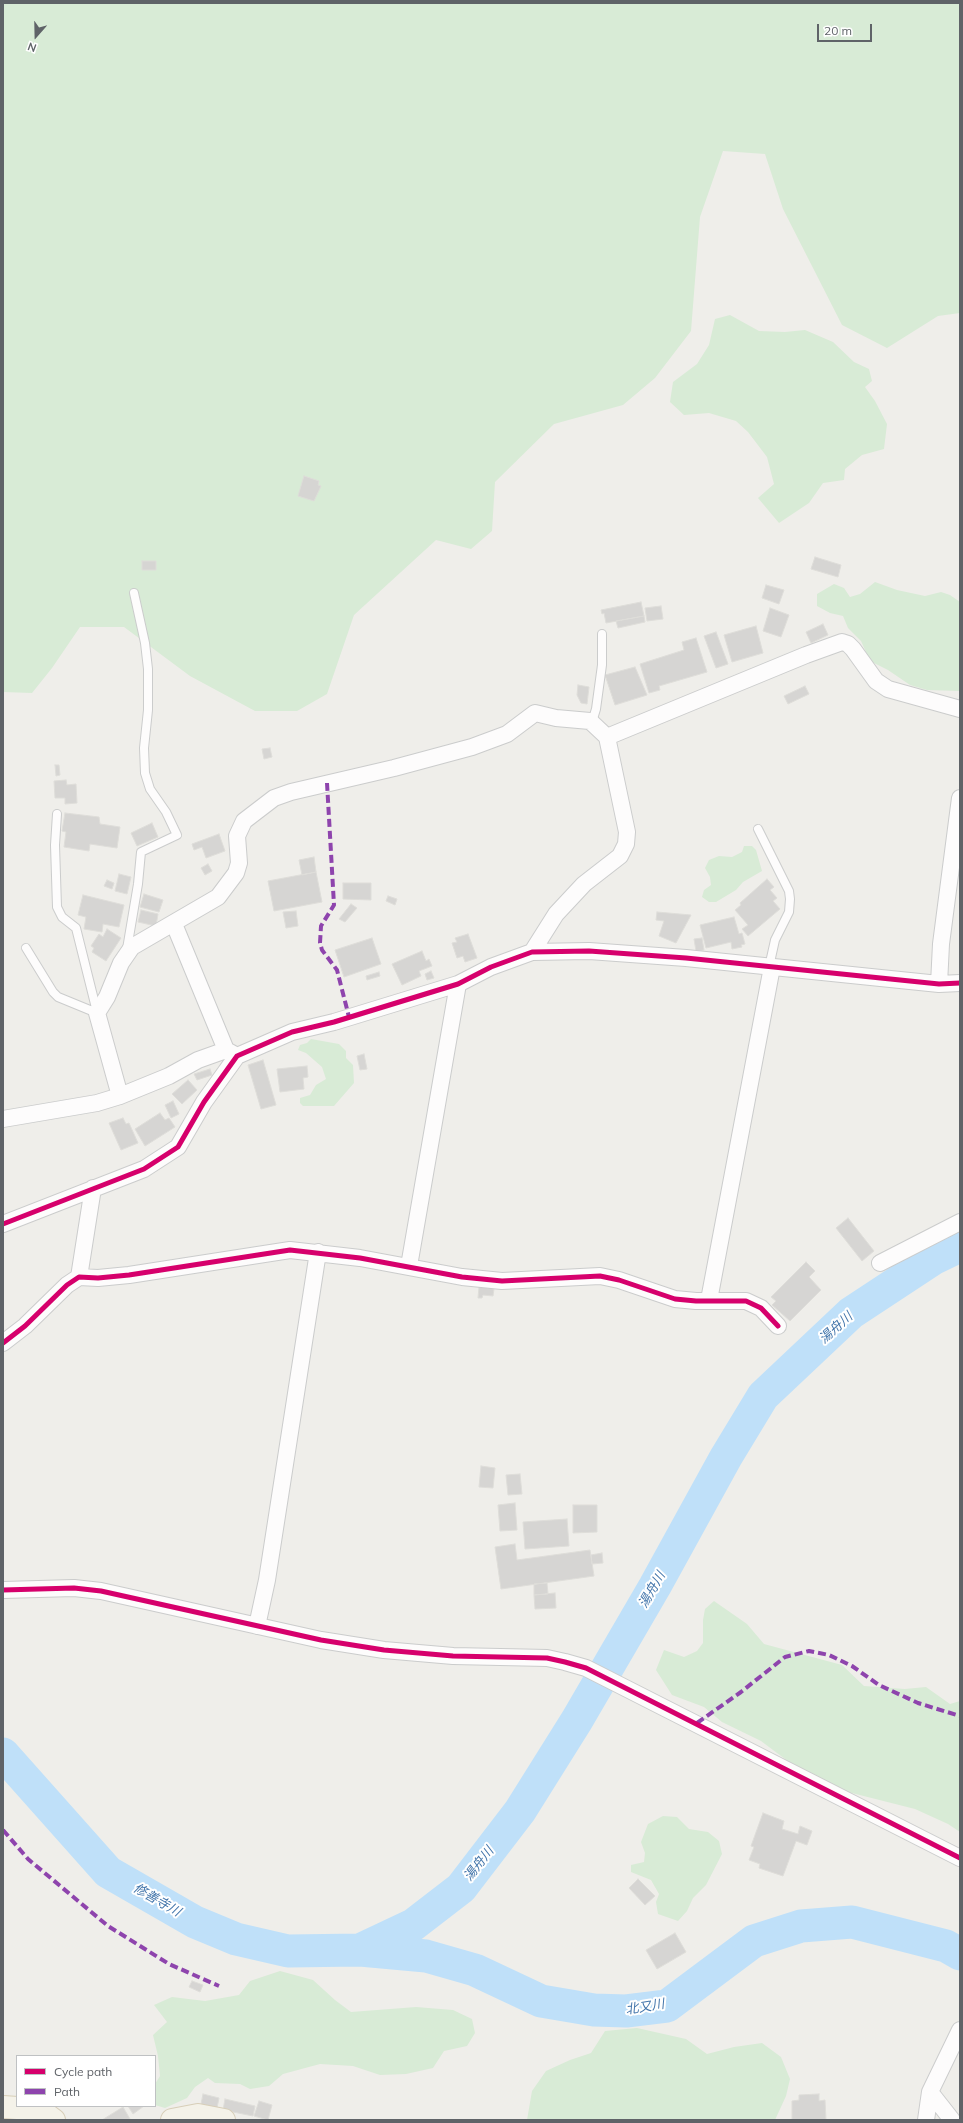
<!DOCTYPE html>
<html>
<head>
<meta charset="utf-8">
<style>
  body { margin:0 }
  #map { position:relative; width:963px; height:2123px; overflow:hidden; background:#efeeea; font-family:Mulish,sans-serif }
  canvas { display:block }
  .frame { position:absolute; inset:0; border:4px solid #5f6368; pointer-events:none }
  .legend { position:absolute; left:16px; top:2055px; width:140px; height:52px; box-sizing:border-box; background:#fff; border:1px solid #bfc1c3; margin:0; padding:5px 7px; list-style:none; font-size:12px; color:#5f6368 }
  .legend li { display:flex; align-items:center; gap:8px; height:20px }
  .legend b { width:20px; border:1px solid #bfc1c3 }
  .north { position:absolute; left:16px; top:16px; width:40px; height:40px; -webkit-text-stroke:3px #fff; paint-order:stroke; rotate:200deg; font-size:11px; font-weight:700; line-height:16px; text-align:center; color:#5f6368 }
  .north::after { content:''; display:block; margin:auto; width:14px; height:18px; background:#5f6368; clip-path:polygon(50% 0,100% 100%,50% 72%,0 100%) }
  .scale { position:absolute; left:817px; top:24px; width:55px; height:18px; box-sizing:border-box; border:2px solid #5f6368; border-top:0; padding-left:5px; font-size:12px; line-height:14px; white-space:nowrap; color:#5f6368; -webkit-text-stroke:3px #fff; paint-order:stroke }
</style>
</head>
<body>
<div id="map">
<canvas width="963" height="2123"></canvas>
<div class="frame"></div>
<ul class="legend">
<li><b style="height:5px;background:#d6006c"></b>Cycle path</li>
<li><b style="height:5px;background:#8e44ad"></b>Path</li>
</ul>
<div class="north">N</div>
<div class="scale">20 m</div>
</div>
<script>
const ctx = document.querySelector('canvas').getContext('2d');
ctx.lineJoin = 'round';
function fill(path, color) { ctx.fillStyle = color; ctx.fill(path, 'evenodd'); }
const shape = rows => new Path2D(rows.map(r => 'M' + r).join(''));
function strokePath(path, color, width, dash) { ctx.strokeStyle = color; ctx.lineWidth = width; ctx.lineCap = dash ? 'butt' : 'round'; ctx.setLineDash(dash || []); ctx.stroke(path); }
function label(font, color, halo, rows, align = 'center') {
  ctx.font = font + ' Mulish,"Noto Sans JP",sans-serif'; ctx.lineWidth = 4; ctx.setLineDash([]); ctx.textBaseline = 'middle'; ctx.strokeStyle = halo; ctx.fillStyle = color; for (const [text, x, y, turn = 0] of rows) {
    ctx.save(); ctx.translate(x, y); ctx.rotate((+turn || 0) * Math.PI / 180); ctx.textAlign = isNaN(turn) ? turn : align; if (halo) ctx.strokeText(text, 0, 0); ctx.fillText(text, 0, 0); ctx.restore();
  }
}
const green = shape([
  [3,3,960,3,960,313,938,316,887,348,842,325,783,209,765,154,723,151,700,217,691,331,655,378,623,405,554,424,495,482,492,531,471,549,436,540,354,615,327,694,297,711,255,711,190,676,124,627,80,627,52,668,32,693,3,692],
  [730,315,759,331,785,332,805,330,833,342,854,362,869,369,872,381,865,387,875,401,887,424,884,449,862,455,845,469,844,480,823,483,809,503,779,523,758,498,774,484,767,457,748,432,736,421,709,413,684,415,670,402,673,382,697,364,709,345,715,319],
  [875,582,897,590,925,596,941,592,950,595,960,602,960,691,927,690,910,685,888,670,870,661,861,641,848,628,843,616,830,613,817,606,817,594,834,584,844,588,850,597,860,594],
  [744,846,752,846,756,850,762,871,743,882,736,890,716,902,709,902,702,897,704,890,711,885,710,877,705,868,709,860,719,856,732,857,742,852],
  [311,1039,339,1044,346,1051,346,1058,353,1065,354,1083,334,1106,303,1106,300,1103,300,1098,310,1095,316,1085,326,1079,322,1067,306,1053,298,1050,300,1045,307,1043],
  [714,1601,747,1624,764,1644,842,1665,864,1686,905,1689,926,1687,950,1704,960,1701,960,1832,948,1824,915,1809,840,1790,801,1771,761,1741,722,1722,704,1707,672,1695,656,1670,664,1650,684,1657,697,1651,703,1643,703,1620,705,1609],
  [663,1816,677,1817,689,1829,708,1832,719,1841,722,1854,706,1885,693,1898,687,1911,678,1921,658,1914,656,1902,659,1894,651,1880,631,1872,631,1865,644,1862,645,1853,641,1842,648,1824],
  [280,1971,313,1980,335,2000,351,2012,416,2007,453,2010,472,2019,475,2033,467,2046,444,2051,433,2068,406,2074,380,2075,353,2066,320,2064,283,2074,269,2086,250,2089,240,2084,215,2083,208,2078,195,2087,187,2098,165,2108,155,2105,155,2084,160,2076,158,2056,153,2035,167,2022,154,2005,172,1997,205,2001,239,1995,250,1981],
  [637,2028,686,2039,707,2054,734,2047,762,2043,781,2057,790,2079,786,2096,775,2120,527,2120,532,2091,546,2071,570,2060,591,2053,605,2031]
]);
const river = shape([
  [3,1754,108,1872,195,1922,236,1939,288,1951,360,1950,426,1956,475,1970,541,2001,594,2010,626,2011,667,2006,754,1941,801,1926,852,1922,946,1946,960,1954],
  [360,1950,413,1925,461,1888,520,1811,577,1720,655,1586,726,1457,763,1396,851,1313,933,1259,960,1246]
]);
const building = shape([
  [304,476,319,481,318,485,321,486,314,501,298,496,304,476],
  [815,557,841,565,838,577,811,569,815,557],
  [142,561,156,561,156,570,142,570,142,561],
  [766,585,784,590,779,604,762,598,766,585],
  [641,602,644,616,606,623,604,613,602,614,601,610,641,602],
  [661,606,663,619,647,621,645,608,661,606],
  [770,608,789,615,781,637,763,631,770,608],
  [644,616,645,622,618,628,616,621,644,616],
  [823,624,828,635,811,643,806,632,823,624],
  [756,626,763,653,732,662,724,635,756,626],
  [716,632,728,664,716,668,704,636,716,632],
  [696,638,707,672,659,686,660,690,649,693,640,664,684,650,682,642,696,638],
  [635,667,647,695,615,705,605,675,635,667],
  [578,685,589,687,587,704,581,703,577,695,578,685],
  [805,686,809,694,788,704,784,696,805,686],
  [270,748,272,757,264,759,262,749,270,748],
  [55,765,59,765,60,775,56,776,55,765],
  [66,780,67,785,76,784,77,803,65,804,65,798,55,798,54,781,66,780],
  [65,813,99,817,100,824,120,827,117,848,90,844,89,851,64,847,66,832,62,831,65,813],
  [152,823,158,837,137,846,131,833,152,823],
  [219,834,225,851,206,858,202,847,194,850,192,844,219,834],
  [314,857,316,872,302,875,299,860,314,857],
  [208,864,212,871,205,875,201,868,208,864],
  [316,872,322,902,274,911,268,881,316,872],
  [119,874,131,877,127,894,115,891,119,874],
  [767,879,774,887,770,890,777,898,773,901,780,909,748,936,742,929,748,925,735,910,741,905,740,903,767,879],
  [107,880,114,883,112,889,104,886,107,880],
  [343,883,371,883,371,900,343,899,343,883],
  [144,894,163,900,159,912,140,907,144,894],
  [83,895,124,905,119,927,103,924,102,932,84,929,86,917,78,915,83,895],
  [388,896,397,899,395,905,386,901,388,896],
  [351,904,357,908,345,922,339,919,351,904],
  [141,910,158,914,156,926,138,922,141,910],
  [296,911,298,926,286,928,283,912,296,911],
  [657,912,691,915,676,943,659,936,664,921,656,920,657,912],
  [734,917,739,934,742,933,745,944,741,945,742,947,732,949,731,942,706,948,700,925,734,917],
  [107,929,121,938,106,961,92,952,94,948,91,946,99,934,103,937,107,929],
  [468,934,477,958,465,962,463,956,457,958,452,943,457,942,455,938,468,934],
  [372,938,381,964,344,977,335,950,372,938],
  [702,938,704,950,696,951,694,939,702,938],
  [422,951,426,961,429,959,432,966,419,971,421,976,402,985,392,964,422,951],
  [431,971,434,978,427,980,425,974,431,971],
  [379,972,380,976,367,980,366,976,379,972],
  [364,1054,367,1069,360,1070,357,1056,364,1054],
  [263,1060,276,1105,261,1109,248,1065,263,1060],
  [307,1066,308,1077,303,1078,304,1089,280,1092,277,1069,307,1066],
  [210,1069,212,1075,197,1080,194,1074,210,1069],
  [188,1080,197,1090,182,1104,172,1094,188,1080],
  [173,1101,179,1114,171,1118,165,1105,173,1101],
  [160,1113,165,1120,169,1118,175,1127,145,1146,135,1129,160,1113],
  [123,1118,126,1124,129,1123,138,1143,121,1150,109,1123,123,1118],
  [848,1218,874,1251,862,1261,836,1228,848,1218],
  [806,1262,815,1271,809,1277,821,1290,790,1321,772,1305,776,1301,771,1297,806,1262],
  [479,1287,494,1289,493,1296,483,1295,482,1298,478,1298,479,1287],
  [481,1466,495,1468,493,1488,479,1487,481,1466],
  [520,1474,522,1494,508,1495,506,1475,520,1474],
  [515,1503,517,1530,500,1531,498,1505,515,1503],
  [573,1505,597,1505,597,1532,573,1533,573,1505],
  [567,1519,569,1546,525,1549,523,1522,567,1519],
  [515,1544,517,1560,590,1550,594,1576,501,1589,495,1547,515,1544],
  [602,1553,603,1563,592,1564,591,1555,602,1553],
  [547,1583,548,1594,534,1595,534,1584,547,1583],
  [555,1593,556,1608,535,1609,534,1595,555,1593],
  [763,1813,784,1821,782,1829,798,1834,800,1826,812,1831,807,1845,796,1841,783,1876,759,1868,760,1864,749,1860,754,1847,751,1846,763,1813],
  [638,1879,655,1896,645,1905,629,1888,638,1879],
  [675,1933,686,1952,657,1969,646,1950,675,1933],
  [192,1981,203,1985,200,1992,189,1987,192,1981],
  [203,2094,219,2098,217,2108,201,2104,203,2094],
  [819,2094,819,2101,825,2100,826,2120,792,2120,792,2101,799,2100,799,2095,819,2094],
  [225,2099,255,2106,253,2116,223,2110,225,2099],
  [259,2101,272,2105,268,2120,254,2116,259,2101],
  [128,2106,144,2106,133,2114,128,2106],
  [123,2107,130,2119,102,2120,123,2107]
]);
const lane = shape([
  [592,722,596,709,602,665,602,634],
  [57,814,55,845,57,907,62,917,76,928,97,1012],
  [758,829,789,891,790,899,789,912,775,940,769,967],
  [26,948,53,992,58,997,97,1013],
  [127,949,138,884,141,852,177,835,166,812,150,789,145,773,144,748,148,710,148,669,145,643,134,593]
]);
const street = shape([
  [607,737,806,655,842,642,848,644,853,649,876,681,888,689,960,709],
  [174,924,226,1050],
  [939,984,941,944,960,798],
  [120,1096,97,1013,107,997,121,963,132,947,218,897,236,873,239,863,237,836,244,821,274,798,291,792,394,768,472,747,507,734,535,713,556,718,590,721,607,737,627,832,626,844,620,856,584,884,556,914,532,952],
  [3,1119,97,1103,120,1096,169,1076,198,1060,226,1050,237,1056],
  [3,1224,144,1169,178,1147,204,1102,237,1056,292,1032,334,1022,458,984,491,967,532,952,589,951,686,958,939,984,960,983],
  [880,1263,960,1222],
  [409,1266,458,984],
  [79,1277,93,1188],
  [709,1300,772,967],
  [3,1343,25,1326,67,1285,79,1277,98,1278,129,1275,290,1250,360,1258,462,1277,502,1281,600,1276,619,1280,675,1299,696,1301,746,1301,761,1308,778,1326],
  [3,1590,74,1588,101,1591,321,1640,384,1650,453,1656,547,1658,565,1662,586,1668,960,1858],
  [257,1626,267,1580,318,1252],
  [930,2092,952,2120],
  [926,2120,930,2092,960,2030]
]);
const primary = shape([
  [3,2107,32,2109,46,2114,54,2120],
  [172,2120,198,2115,224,2120]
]);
const quiet = shape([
  [327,783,334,905,321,926,320,943,322,950,337,970,349,1017],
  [697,1723,741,1692,785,1657,809,1651,829,1655,852,1666,879,1685,918,1703,960,1716],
  [3,1830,28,1859,108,1926,169,1964,219,1986]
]);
const cycleway = shape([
  [3,1224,144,1169,178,1147,204,1102,237,1056,292,1032,334,1022,458,984,491,967,532,952,589,951,686,958,939,984,960,983],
  [3,1343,25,1326,67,1285,79,1277,98,1278,129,1275,290,1250,360,1258,462,1277,502,1281,600,1276,619,1280,675,1299,696,1301,746,1301,761,1308,778,1326],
  [3,1590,74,1588,101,1591,321,1640,384,1650,453,1656,547,1658,565,1662,586,1668,960,1858]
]);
const waterNames = [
  ["湯舟川",836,1328,-42],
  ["湯舟川",652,1590,-60],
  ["湯舟川",479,1864,-52],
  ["修善寺川",157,1900,30],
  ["北又川",645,2007,-9]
];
fill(green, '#d8ebd6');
strokePath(river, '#bfe0f9', 33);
fill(building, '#d6d5d3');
strokePath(building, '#deddd9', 1);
strokePath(lane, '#cbcccc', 10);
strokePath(street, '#cbcccc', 18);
strokePath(primary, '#d7ceb8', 24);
strokePath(lane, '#fdfcfc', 8);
strokePath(street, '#fdfcfc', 16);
strokePath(primary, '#f4f2e9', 22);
strokePath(quiet, '#8e44ad', 4, [8, 4]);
strokePath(cycleway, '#d6006c', 5);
label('italic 13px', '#4174aa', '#fff', waterNames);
</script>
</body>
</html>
